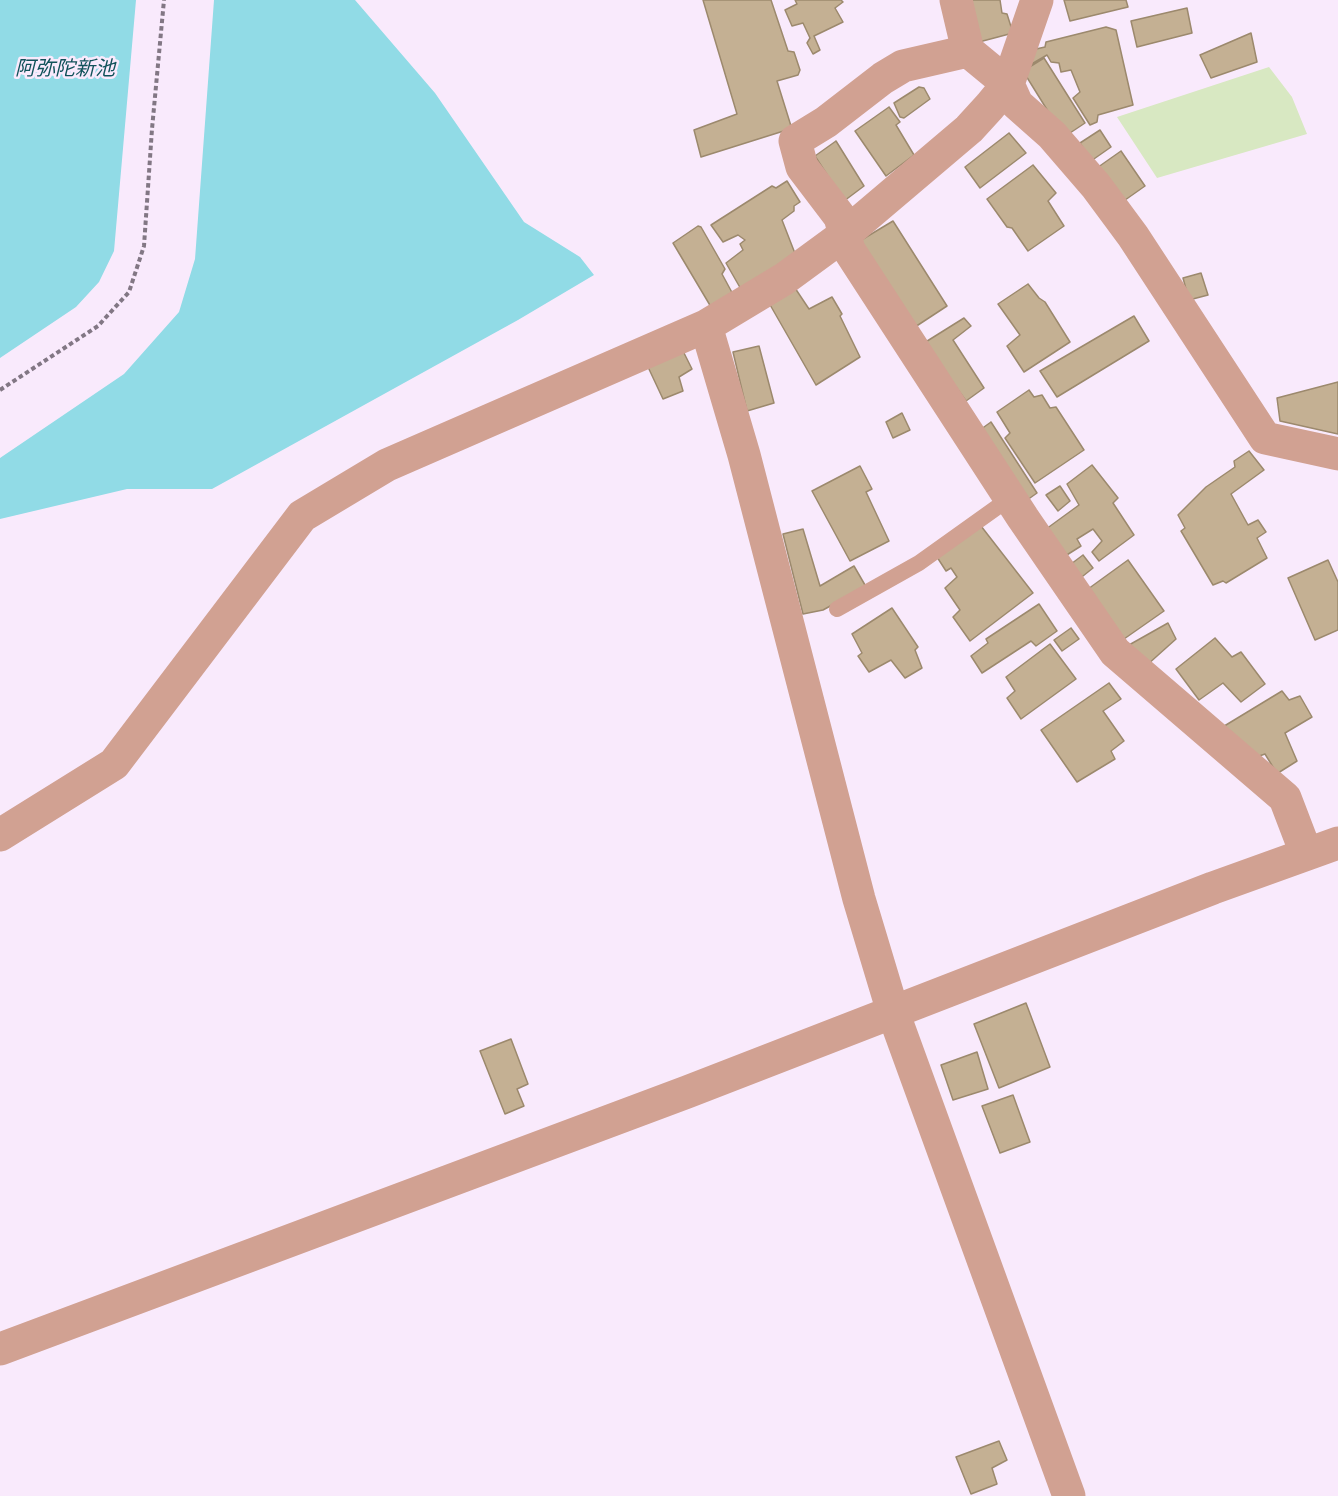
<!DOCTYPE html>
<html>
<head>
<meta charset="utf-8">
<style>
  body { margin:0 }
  canvas { display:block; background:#f9eafc }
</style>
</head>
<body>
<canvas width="1338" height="1496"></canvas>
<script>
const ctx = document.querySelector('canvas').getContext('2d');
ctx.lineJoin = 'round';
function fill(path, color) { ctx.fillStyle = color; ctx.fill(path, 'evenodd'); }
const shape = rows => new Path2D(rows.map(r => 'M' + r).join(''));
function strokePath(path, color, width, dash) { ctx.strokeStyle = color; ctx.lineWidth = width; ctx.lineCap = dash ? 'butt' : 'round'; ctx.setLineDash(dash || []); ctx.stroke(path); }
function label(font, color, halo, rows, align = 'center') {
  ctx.font = font + ' Poppins,"Noto Sans JP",sans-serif'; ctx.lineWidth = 5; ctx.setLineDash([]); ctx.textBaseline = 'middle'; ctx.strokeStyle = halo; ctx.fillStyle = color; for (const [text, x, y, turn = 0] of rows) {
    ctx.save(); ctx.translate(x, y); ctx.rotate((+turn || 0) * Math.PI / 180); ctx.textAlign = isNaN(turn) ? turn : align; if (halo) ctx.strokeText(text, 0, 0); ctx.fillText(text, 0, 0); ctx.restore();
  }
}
const green = shape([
  [1269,67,1292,97,1307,134,1157,178,1117,117]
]);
const water = shape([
  [0,0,136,0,114,251,99,282,76,307,0,358],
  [214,0,355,0,435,93,524,222,580,257,594,275,518,320,212,489,127,489,0,519,0,458,124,374,179,312,195,259]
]);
const building = shape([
  [703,0,771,0,788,51,794,52,800,70,798,75,777,81,791,126,790,129,701,157,694,130,737,114,703,0],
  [795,0,841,0,843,2,835,8,843,22,814,36,820,50,813,54,807,43,810,38,803,23,792,26,785,10,797,4,795,0],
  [968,0,1000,0,1002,13,1007,14,1013,33,979,42,968,0],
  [1064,0,1126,0,1128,7,1070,21,1064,0],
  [1187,8,1192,33,1137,47,1131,21,1187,8],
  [1106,27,1116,30,1133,105,1098,115,1097,122,1090,125,1073,98,1080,92,1071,70,1061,72,1059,63,1051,62,1047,55,1023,69,1027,51,1045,47,1046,42,1106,27],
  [1251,33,1257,62,1211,78,1200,55,1251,33],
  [1044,58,1085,123,1064,137,1023,71,1044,58],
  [919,87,924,88,930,99,904,118,900,117,894,103,919,87],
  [889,107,900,122,896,125,914,155,886,176,855,131,889,107],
  [1100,130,1111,147,1091,161,1080,143,1100,130],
  [1009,133,1026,153,980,188,965,167,1009,133],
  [836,141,864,186,844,201,815,156,836,141],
  [1121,151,1145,186,1118,205,1094,170,1121,151],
  [1033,165,1056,193,1048,201,1064,226,1028,251,1012,228,1007,227,987,199,1033,165],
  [787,181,800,202,794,206,794,211,782,220,796,256,742,291,726,263,743,250,740,244,745,240,738,235,723,242,711,225,772,186,776,188,787,181],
  [893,221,947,306,915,327,858,242,893,221],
  [698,226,701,227,725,269,722,274,735,298,714,312,673,243,698,226],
  [1201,273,1208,295,1189,300,1183,278,1201,273],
  [1028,284,1039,298,1045,302,1070,342,1024,372,1007,346,1020,335,998,304,1028,284],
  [795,288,809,309,832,297,842,314,840,316,860,357,816,385,769,303,795,288],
  [1134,316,1149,341,1057,397,1040,371,1134,316],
  [964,318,971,326,953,340,984,388,966,401,924,343,964,318],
  [759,346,774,403,747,411,733,352,759,346],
  [683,351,692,369,679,377,683,391,663,399,648,367,683,351],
  [1338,382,1338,434,1280,421,1277,398,1338,382],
  [1029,390,1034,397,1042,395,1050,408,1056,407,1084,450,1035,483,1005,438,1010,433,997,412,1029,390],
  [902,413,910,430,893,438,886,422,902,413],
  [991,422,1037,493,1023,503,977,432,991,422],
  [1249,451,1264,470,1231,494,1248,525,1258,520,1266,532,1257,538,1267,558,1226,583,1223,581,1213,585,1181,531,1185,528,1178,515,1206,487,1235,467,1234,461,1249,451],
  [1092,465,1118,498,1113,503,1134,535,1099,561,1092,552,1102,541,1093,529,1077,539,1081,546,1062,558,1042,532,1079,505,1067,484,1092,465],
  [860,466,872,489,866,492,889,541,850,561,812,491,860,466],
  [1060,486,1070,501,1058,511,1046,495,1060,486],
  [981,526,1033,593,970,641,953,617,960,610,945,588,957,577,951,568,946,571,937,557,981,526],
  [803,529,820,586,854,566,865,585,865,587,823,610,803,614,783,534,803,529],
  [1083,555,1093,568,1078,580,1067,567,1083,555],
  [1128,560,1164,611,1124,639,1088,589,1128,560],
  [1328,560,1338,582,1338,630,1315,640,1288,578,1328,560],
  [1039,604,1057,631,1036,646,1031,641,982,673,971,656,988,643,986,639,1039,604],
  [892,608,918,647,915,650,922,668,905,678,891,660,869,672,858,656,862,653,852,634,892,608],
  [1168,623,1176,639,1147,665,1129,645,1168,623],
  [1071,628,1079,639,1062,651,1054,640,1071,628],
  [1215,638,1232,657,1241,652,1265,684,1241,702,1223,683,1199,700,1176,669,1215,638],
  [1050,644,1076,679,1021,719,1007,698,1015,691,1006,677,1050,644],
  [1109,683,1121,699,1103,711,1124,741,1111,751,1115,759,1077,782,1041,730,1109,683],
  [1282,691,1289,700,1300,696,1312,717,1285,733,1297,761,1278,773,1276,772,1265,754,1248,760,1221,728,1282,691],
  [1026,1003,1050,1067,999,1088,974,1024,1026,1003],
  [511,1039,528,1084,517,1089,524,1106,505,1114,480,1051,511,1039],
  [977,1052,988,1089,953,1100,941,1065,977,1052],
  [1013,1095,1030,1142,1000,1153,982,1106,1013,1095],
  [999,1441,1007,1460,992,1468,997,1484,971,1494,956,1457,999,1441]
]);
const path = shape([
  [0,390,98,326,129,292,144,246,152,129,164,0]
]);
const service = shape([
  [837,609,919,563,1010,498]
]);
const minor = shape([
  [956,0,968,51,1008,84,1017,104,1052,135,1096,186,1133,236,1265,438,1338,454],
  [968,51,903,66,883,78,826,122,795,141,802,167,840,217,849,250,1023,518,1115,652,1285,798,1306,853],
  [706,326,744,455,859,899,893,1012,1069,1496],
  [0,835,114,764,302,516,387,465,706,326,784,279,844,235,969,129,990,106,1008,84,1037,0],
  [0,1349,687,1092,1213,888,1338,843]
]);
const waterNames = [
  ["阿弥陀新池",65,70]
];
fill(green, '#d8e8c2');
fill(water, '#91dbe6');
fill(building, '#c4b093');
strokePath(building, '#9c896d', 1.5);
strokePath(path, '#827784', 4, [4.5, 3]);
strokePath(service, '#d1a192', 16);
strokePath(minor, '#d1a192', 33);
label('italic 20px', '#11525a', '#f9eafc', waterNames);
</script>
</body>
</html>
